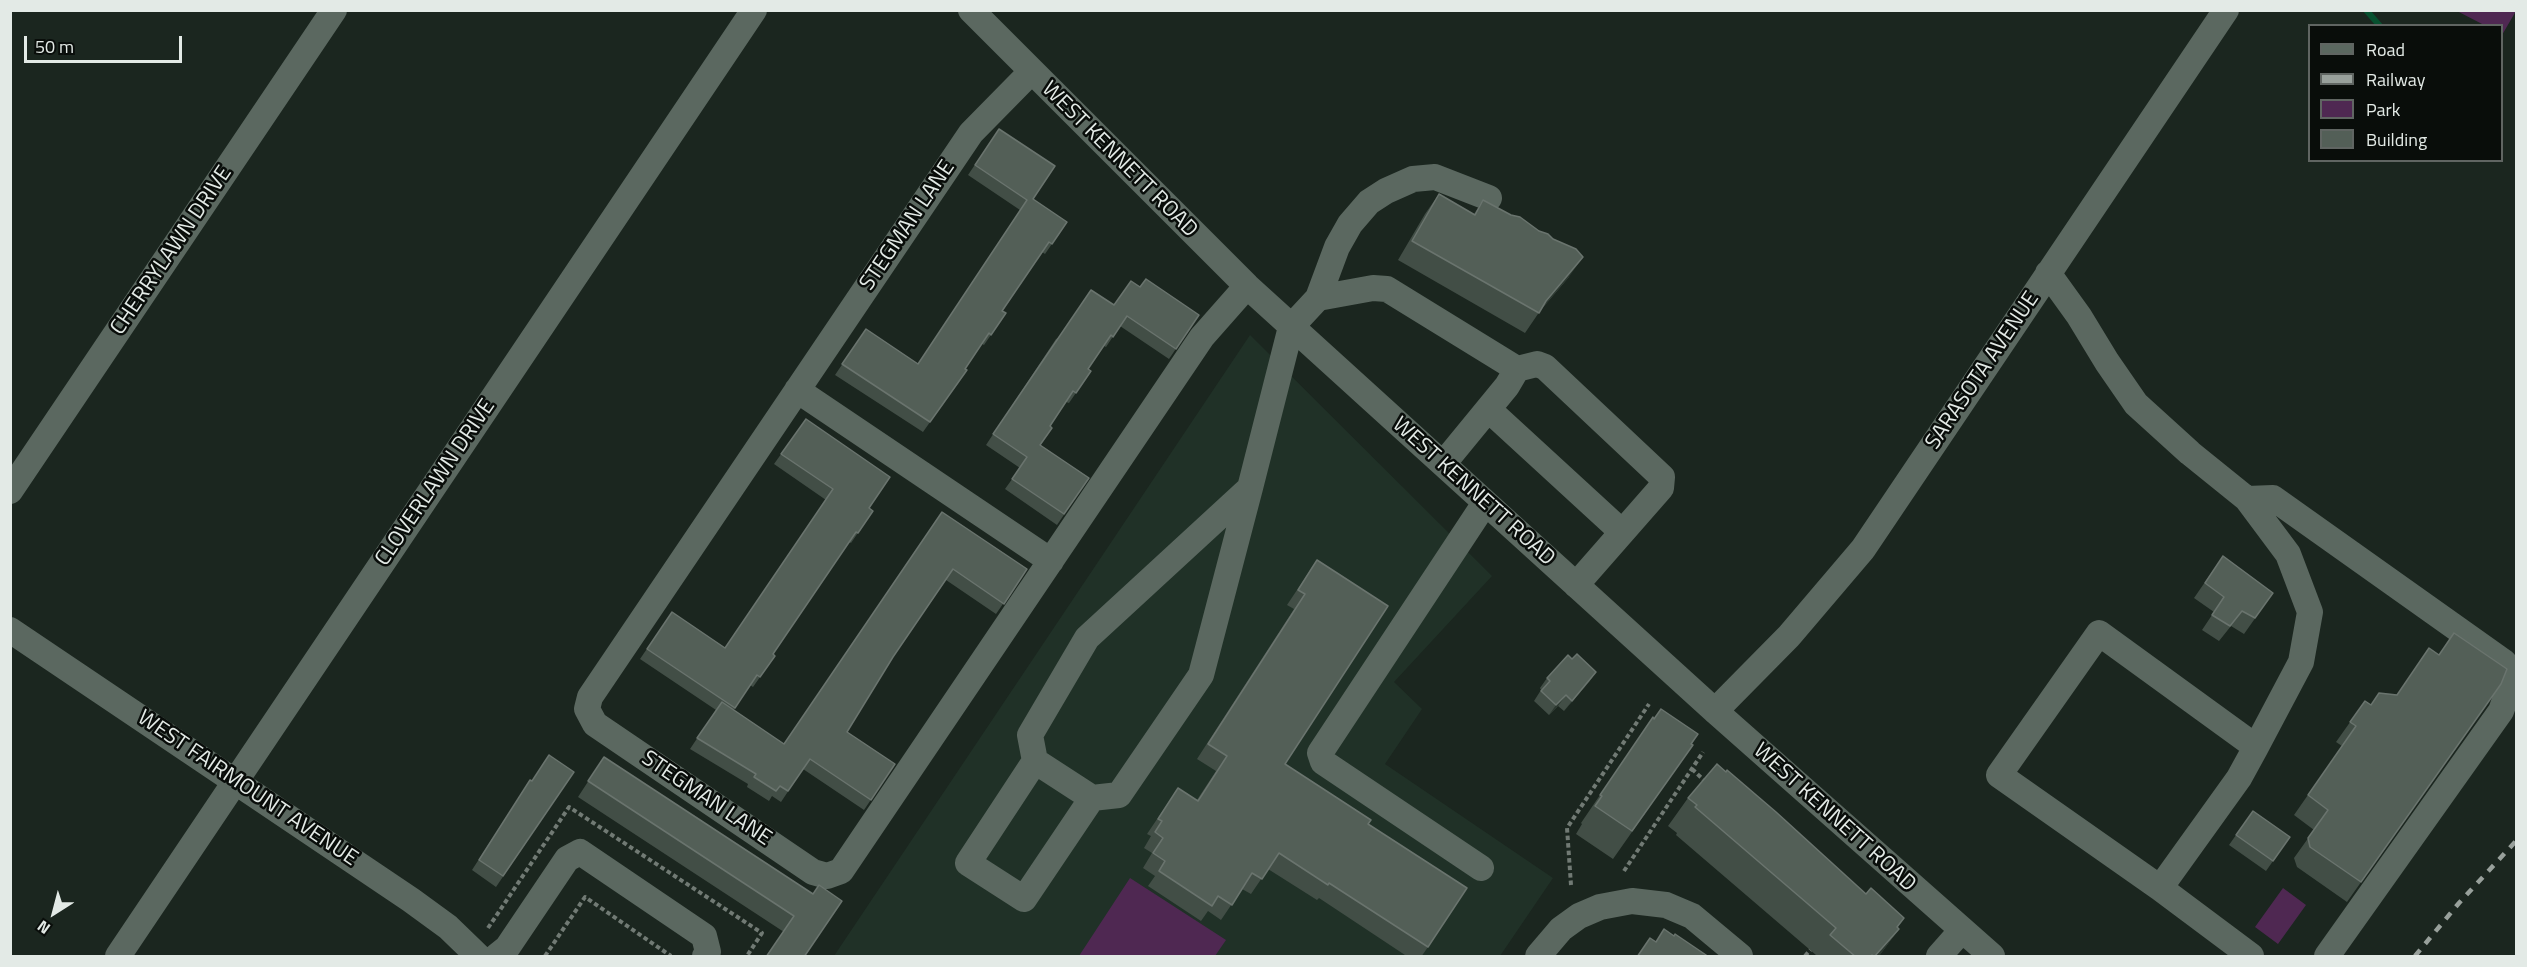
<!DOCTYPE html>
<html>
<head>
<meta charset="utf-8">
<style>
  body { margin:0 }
  #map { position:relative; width:2527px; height:967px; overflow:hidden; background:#1b261f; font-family:"Titillium Web",sans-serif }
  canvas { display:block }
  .frame { position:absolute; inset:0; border:12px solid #e3eae6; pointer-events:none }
  .legend { position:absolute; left:2308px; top:24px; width:195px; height:138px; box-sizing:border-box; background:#090d0a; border:2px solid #606562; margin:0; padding:8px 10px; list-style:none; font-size:18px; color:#e3eae6 }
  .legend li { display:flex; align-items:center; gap:12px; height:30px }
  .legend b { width:30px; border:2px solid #606562 }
  .north { position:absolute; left:24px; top:883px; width:60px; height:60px; -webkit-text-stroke:4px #090d0a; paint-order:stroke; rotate:216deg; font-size:16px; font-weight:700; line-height:24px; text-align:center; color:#e3eae6 }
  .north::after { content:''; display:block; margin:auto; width:21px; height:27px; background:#e3eae6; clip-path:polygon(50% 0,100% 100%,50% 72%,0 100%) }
  .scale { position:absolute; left:24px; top:36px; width:158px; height:27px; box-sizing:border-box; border:3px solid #e3eae6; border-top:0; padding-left:8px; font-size:18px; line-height:21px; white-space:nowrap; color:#e3eae6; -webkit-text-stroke:4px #090d0a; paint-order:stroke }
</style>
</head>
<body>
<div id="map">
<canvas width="2527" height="967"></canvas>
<div class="frame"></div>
<ul class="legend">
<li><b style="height:8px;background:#5b6860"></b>Road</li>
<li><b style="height:8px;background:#98a09b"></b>Railway</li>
<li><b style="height:16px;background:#4f2852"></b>Park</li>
<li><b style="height:16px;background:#535f57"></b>Building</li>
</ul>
<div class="north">N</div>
<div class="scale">50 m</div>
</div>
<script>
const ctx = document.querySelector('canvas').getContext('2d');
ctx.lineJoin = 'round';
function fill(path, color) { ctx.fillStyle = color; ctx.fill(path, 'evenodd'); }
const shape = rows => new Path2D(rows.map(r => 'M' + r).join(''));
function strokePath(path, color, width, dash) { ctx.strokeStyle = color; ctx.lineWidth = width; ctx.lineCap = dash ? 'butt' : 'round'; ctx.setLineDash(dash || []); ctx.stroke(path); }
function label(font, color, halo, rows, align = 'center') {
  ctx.font = font + ' "Titillium Web",sans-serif'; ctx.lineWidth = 5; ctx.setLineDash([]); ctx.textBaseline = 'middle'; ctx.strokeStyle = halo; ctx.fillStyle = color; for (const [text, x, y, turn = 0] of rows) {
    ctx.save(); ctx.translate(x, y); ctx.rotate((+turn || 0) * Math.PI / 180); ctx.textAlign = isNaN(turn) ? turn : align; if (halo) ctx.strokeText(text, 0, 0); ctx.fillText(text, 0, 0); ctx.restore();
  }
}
const built = shape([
  [1250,335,1492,576,1394,682,1422,709,1385,764,1553,878,1500,956,834,956]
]);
const green = shape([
  [2457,11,2516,11,2502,35,2502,26,2484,25],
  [1130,878,1226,940,1215,956,1079,956],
  [2283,888,2306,905,2278,944,2255,927]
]);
const stream = shape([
  [2366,10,2380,26]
]);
const path = shape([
  [1692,769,1707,783],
  [1624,871,1703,752],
  [1571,885,1567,828,1649,704],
  [488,928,569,807,762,933,747,956],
  [545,956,585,897,671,956],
  [1805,956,1812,948]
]);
const minor = shape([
  [971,10,1247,286,1715,711,1992,956],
  [1031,72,971,133,590,697,587,709,595,724,813,872,827,876,841,871,1202,337,1247,286],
  [2048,273,2079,316,2107,362,2136,404,2190,453,2247,499,2288,554,2310,612,2301,662,2256,747,2099,633,1999,775,2160,888,2239,778,2256,747],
  [1318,298,1337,247,1350,224,1369,202,1386,191,1413,179,1435,177,1489,198],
  [797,390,1051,561],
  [1488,409,1622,532],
  [1443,464,1507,386,1517,369],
  [1250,488,1087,638,1030,735,1035,761,1092,798,1119,795,1201,675,1250,488,1291,327,1318,298,1373,288,1387,289,1517,369,1537,364,1545,367,1662,477,1661,488,1576,585],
  [10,491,334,10],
  [2247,499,2273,498,2504,662,2509,689,2501,711,2327,956],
  [10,630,411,900,448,927,478,956],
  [1715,711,1789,636,1863,549,2226,10],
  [1035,761,968,863,1024,899,1092,798],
  [1481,868,1323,762,1320,753,1485,503],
  [2160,888,2251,956],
  [118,956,754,10],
  [497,956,507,948,567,859,580,852,704,936,708,952,705,956],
  [1538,956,1561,929,1579,916,1600,907,1632,901,1666,905,1692,916,1740,956],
  [1939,956,1962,930]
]);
const rail = shape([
  [2415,956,2459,903,2516,841]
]);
const wall = shape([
  [999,129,1033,199,1067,222,1045,254,1042,252,1002,311,1006,313,984,345,982,344,965,369,967,370,923,432,835,375,866,329,918,364,1020,210,968,175],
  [1439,194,1474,214,1483,200,1569,277,1540,311,1525,333,1398,260,1425,214],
  [1140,287,1199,315,1169,359,1120,326,1106,347,1104,346,1088,369,1091,371,1069,403,1066,402,1050,426,1040,445,1089,478,1057,525,1005,489,1020,468,986,445,1056,339,1114,305],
  [806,419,869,508,873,511,851,543,849,542,773,654,775,656,753,687,750,685,734,710,784,744,942,512,1027,569,996,614,946,580,893,657,847,732,895,764,864,810,803,769,781,802,772,796,769,801,747,787,748,784,690,749,716,710,640,659,672,612,725,648,826,500,774,464],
  [2223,556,2273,593,2244,634,2231,626,2219,641,2202,630,2214,612,2194,598],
  [1317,560,1285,764,1368,824,1428,947,1421,957,1408,957,1319,898,1317,900,1268,869,1251,894,1242,889,1221,920,1208,911,1201,921,1148,886,1155,876,1143,868,1152,853,1144,848,1151,836,1147,834,1178,788,1197,800,1216,771,1197,759,1294,609,1287,605],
  [2439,655,2501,684,2347,902,2297,867,2294,858,2314,830,2294,815,2342,746,2336,742,2365,701,2371,705,2397,695],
  [1572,659,1596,672,1589,682,1564,711,1558,706,1549,715,1534,701,1541,690,1540,688,1547,678],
  [1653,717,1693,745,1613,859,1576,834,1582,824,1581,823],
  [604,757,813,894,842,901,784,932,578,797],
  [574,772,496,887,472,870,530,780,532,781],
  [1688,798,1898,928,1899,929,1879,956,1815,957,1816,955,1676,835,1677,833,1668,826],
  [2253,811,2290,837,2266,871,2229,845]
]);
const shadedWall = shape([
  [1583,257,1569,277,1538,313,1546,301],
  [1596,672,1589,682,1564,711,1572,701],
  [1566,695,1558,706,1549,715,1556,705],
  [1904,918,1891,937,1899,929,1879,956,1874,957]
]);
const building = shape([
  [999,129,1055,166,1033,199,1067,222,1052,244,1049,242,1002,311,1006,313,991,335,989,333,965,369,967,370,930,422,842,364,866,329,918,364,1027,200,975,165,999,129],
  [1439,194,1475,215,1483,200,1511,215,1520,217,1539,231,1548,234,1553,239,1576,249,1583,257,1546,301,1539,313,1412,241,1439,194],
  [1146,279,1199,315,1176,349,1127,316,1113,337,1111,335,1088,369,1091,371,1076,393,1073,391,1050,426,1052,428,1040,445,1089,478,1064,514,1012,479,1027,457,993,434,1091,290,1114,305,1131,281,1140,287,1146,279],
  [806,419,890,477,869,508,873,511,858,533,856,532,773,654,775,656,760,677,757,675,735,708,647,649,672,612,725,648,833,489,781,454,806,419],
  [942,512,1027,569,1004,604,953,569,893,657,847,732,895,764,871,800,810,759,788,791,780,786,776,791,754,777,756,774,697,738,722,702,784,744,942,512],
  [2223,556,2273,593,2255,618,2242,611,2230,626,2212,615,2224,597,2205,583,2223,556],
  [1317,560,1388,606,1285,764,1371,820,1368,824,1467,888,1428,947,1329,883,1328,885,1279,853,1262,879,1252,873,1232,905,1218,896,1212,906,1159,871,1165,861,1153,853,1163,838,1155,832,1162,821,1158,819,1178,788,1198,801,1227,756,1208,744,1305,594,1298,590,1317,560],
  [2454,633,2507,669,2501,684,2361,882,2310,847,2308,838,2328,810,2308,795,2356,726,2350,722,2365,701,2371,705,2379,693,2397,695,2429,648,2439,655,2454,633],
  [1577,654,1596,672,1572,701,1566,695,1556,705,1541,691,1550,681,1547,678,1568,655,1572,659,1577,654],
  [1661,709,1698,734,1691,744,1693,745,1632,831,1595,806,1602,796,1600,795,1653,717,1654,719,1661,709],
  [549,755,574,772,503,876,479,860,530,780,532,781,549,755],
  [604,757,813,894,819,885,842,901,804,957,766,957,794,916,588,781,604,757],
  [1717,764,1726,772,1727,770,1776,812,1866,894,1871,888,1904,918,1897,927,1899,929,1874,957,1872,955,1871,957,1856,957,1830,935,1836,928,1695,807,1697,805,1688,798,1717,764],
  [2253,811,2290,837,2273,861,2236,835,2253,811],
  [1664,929,1674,936,1675,934,1709,957,1637,957,1650,938,1656,942,1664,929]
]);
const streetNames = [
  ["WEST KENNETT ROAD",1119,160,45],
  ["STEGMAN LANE",908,226,-56],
  ["CHERRYLAWN DRIVE",172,251,-56],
  ["SARASOTA AVENUE",1983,371,-56],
  ["CLOVERLAWN DRIVE",436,483,-56],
  ["WEST KENNETT ROAD",1473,492,42],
  ["WEST FAIRMOUNT AVENUE",247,789,34],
  ["STEGMAN LANE",706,799,34],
  ["WEST KENNETT ROAD",1834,818,42]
];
fill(built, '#203127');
fill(green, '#4f2852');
strokePath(stream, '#07502f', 6);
strokePath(path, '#717a74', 4, [4.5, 3]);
strokePath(minor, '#5b6860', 26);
strokePath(rail, '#98a09b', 4.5, [8, 8]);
fill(wall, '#424e46');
fill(shadedWall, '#2b372f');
fill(building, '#535f57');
strokePath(building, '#6a746e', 1.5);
label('22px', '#e3eae6', '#090d0a', streetNames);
</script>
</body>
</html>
